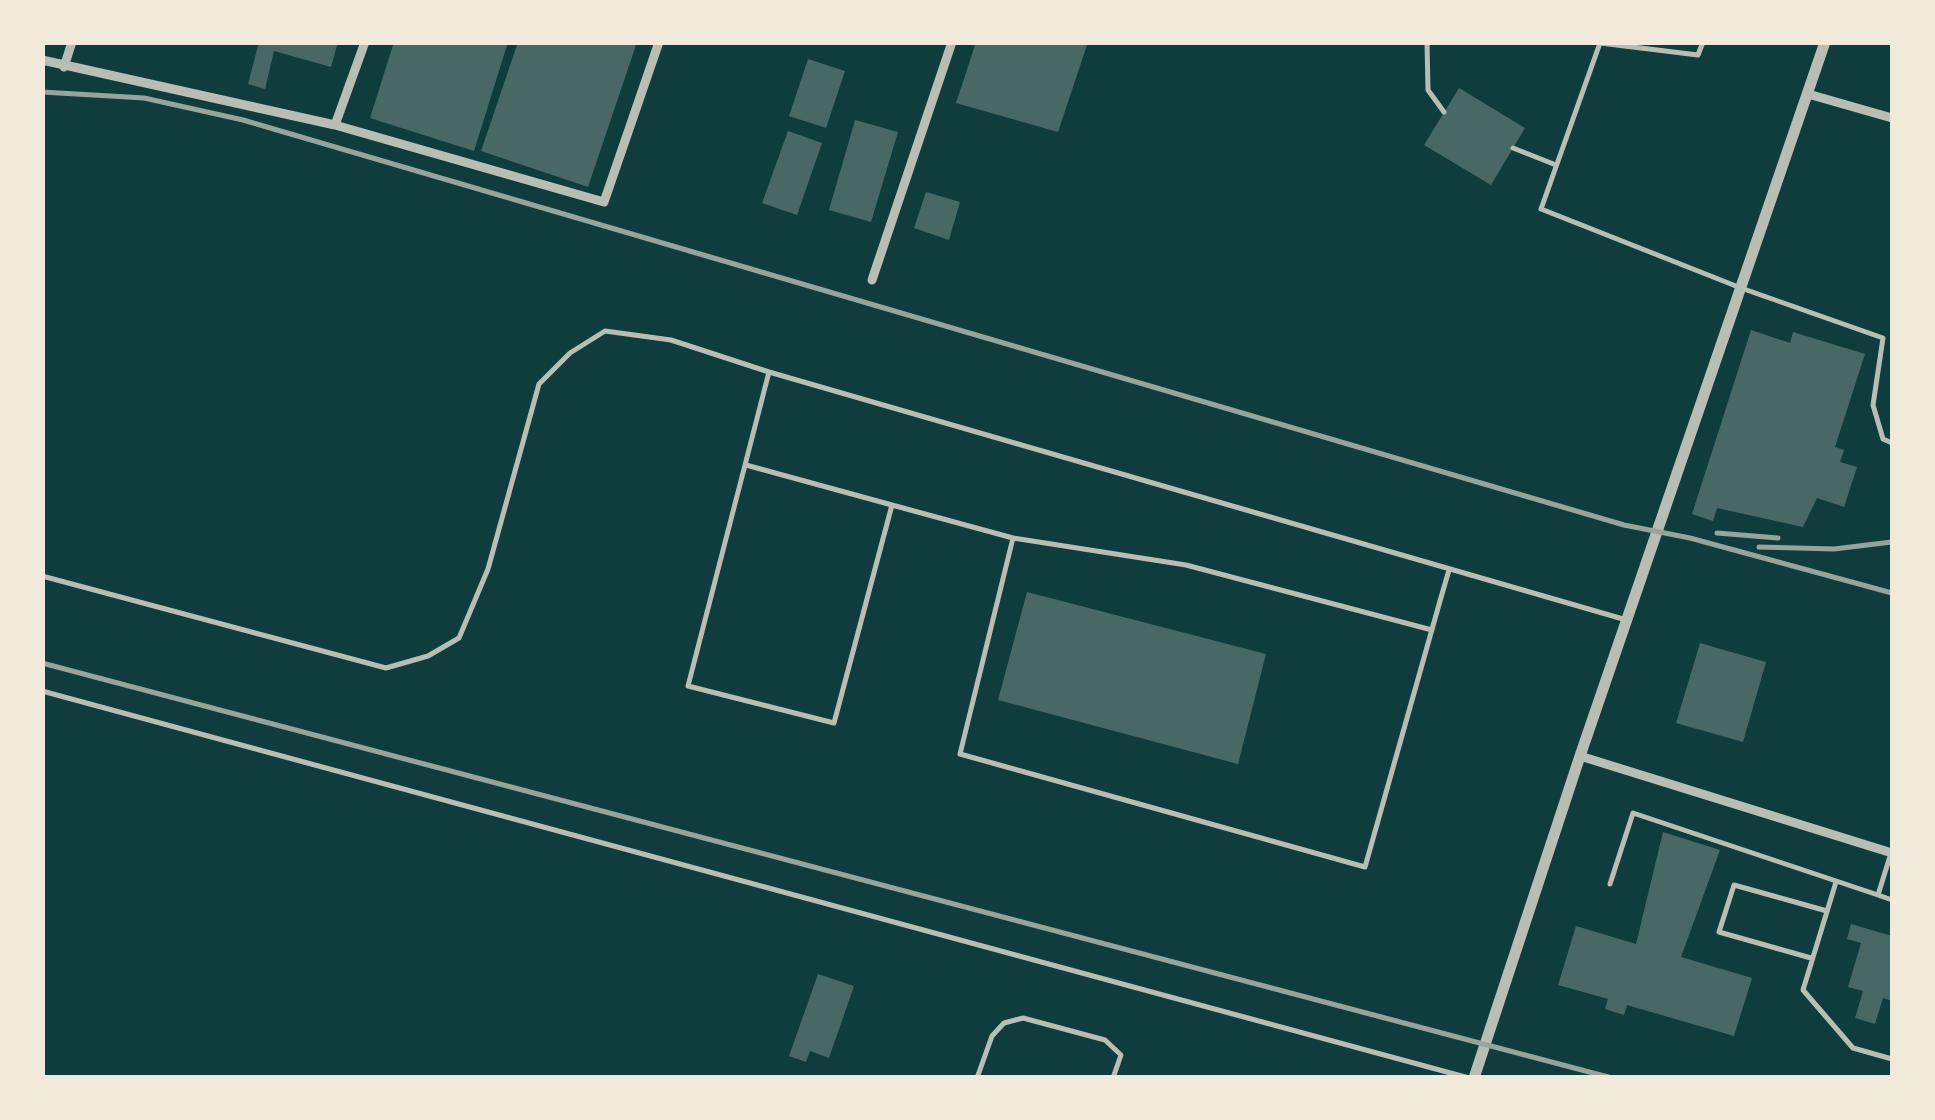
<!DOCTYPE html>
<html>
<head>
<meta charset="utf-8">
<style>
  body { margin:0 }
  #map { position:relative; width:1935px; height:1120px; overflow:hidden; background:#0f3d3e; font-family:"Libre Baskerville",serif }
  canvas { display:block }
  .frame { position:absolute; inset:0; border:45px solid #f1e9da; pointer-events:none }
</style>
</head>
<body>
<div id="map">
<canvas width="1935" height="1120"></canvas>
<div class="frame"></div>
</div>
<script>
const ctx = document.querySelector('canvas').getContext('2d');
ctx.lineJoin = 'round';
function fill(path, color) { ctx.fillStyle = color; ctx.fill(path, 'evenodd'); }
const shape = rows => new Path2D(rows.map(r => 'M' + r).join(''));
function strokePath(path, color, width, dash) { ctx.strokeStyle = color; ctx.lineWidth = width; ctx.lineCap = dash ? 'butt' : 'round'; ctx.setLineDash(dash || []); ctx.stroke(path); }
const building = shape([
  [259,42,338,42,331,67,274,51,265,89,248,84],
  [394,42,508,42,474,151,370,118],
  [518,42,637,42,588,187,481,151],
  [976,42,1088,42,1058,132,956,103],
  [808,59,845,71,826,128,789,116],
  [1459,88,1525,128,1491,185,1424,145],
  [855,120,898,132,871,222,829,210],
  [788,131,822,143,797,215,762,203],
  [926,192,960,202,949,240,914,228],
  [1751,330,1790,343,1793,332,1865,354,1835,447,1844,450,1840,462,1857,467,1844,507,1817,498,1803,527,1717,508,1713,521,1692,514],
  [1027,592,1266,654,1238,764,998,700],
  [1700,643,1766,662,1743,742,1676,723],
  [1663,832,1720,850,1681,957,1752,978,1734,1036,1627,1005,1624,1015,1605,1009,1608,999,1558,985,1576,926,1636,944],
  [1851,924,1892,936,1892,1001,1883,998,1875,1024,1855,1018,1863,991,1848,987,1861,943,1847,939],
  [818,974,854,986,829,1058,810,1051,806,1062,789,1056]
]);
const service = shape([
  [1427,42,1428,90,1444,112],
  [1703,42,1698,55,1600,43,1541,209,1741,288,1883,338,1873,405,1883,439,1892,443],
  [1513,148,1556,165],
  [769,372,688,686,834,723,892,505,1013,538],
  [746,465,892,505],
  [42,576,386,668,428,656,459,638,488,569,539,384,570,353,605,331,671,340,769,372,1623,619],
  [1432,630,1186,565,1013,538,960,754,1365,867,1440,601,1449,570],
  [42,691,1469,1078],
  [1836,882,1803,990,1853,1048,1892,1059],
  [1610,884,1633,813,1878,895,1891,853],
  [1878,895,1892,900],
  [1811,958,1719,932,1734,885,1827,911],
  [977,1078,992,1036,1004,1023,1023,1018,1105,1040,1121,1055,1113,1078]
]);
const minor = shape([
  [42,60,335,125,604,202,659,42],
  [64,67,72,42],
  [1808,94,1892,118],
  [335,125,365,42],
  [872,280,952,42],
  [1580,756,1892,853]
]);
const tertiary = shape([
  [1474,1078,1580,756,1825,42]
]);
const rail = shape([
  [42,92,144,98,243,120,1624,525,1690,538,1892,593],
  [1717,533,1778,538],
  [1759,547,1834,549,1892,542],
  [42,663,1612,1078]
]);
fill(building, '#486865');
strokePath(service, '#b8beb3', 5);
strokePath(minor, '#b8beb3', 9);
strokePath(tertiary, '#b8beb3', 11);
strokePath(rail, '#97a49c', 5);
</script>
</body>
</html>
